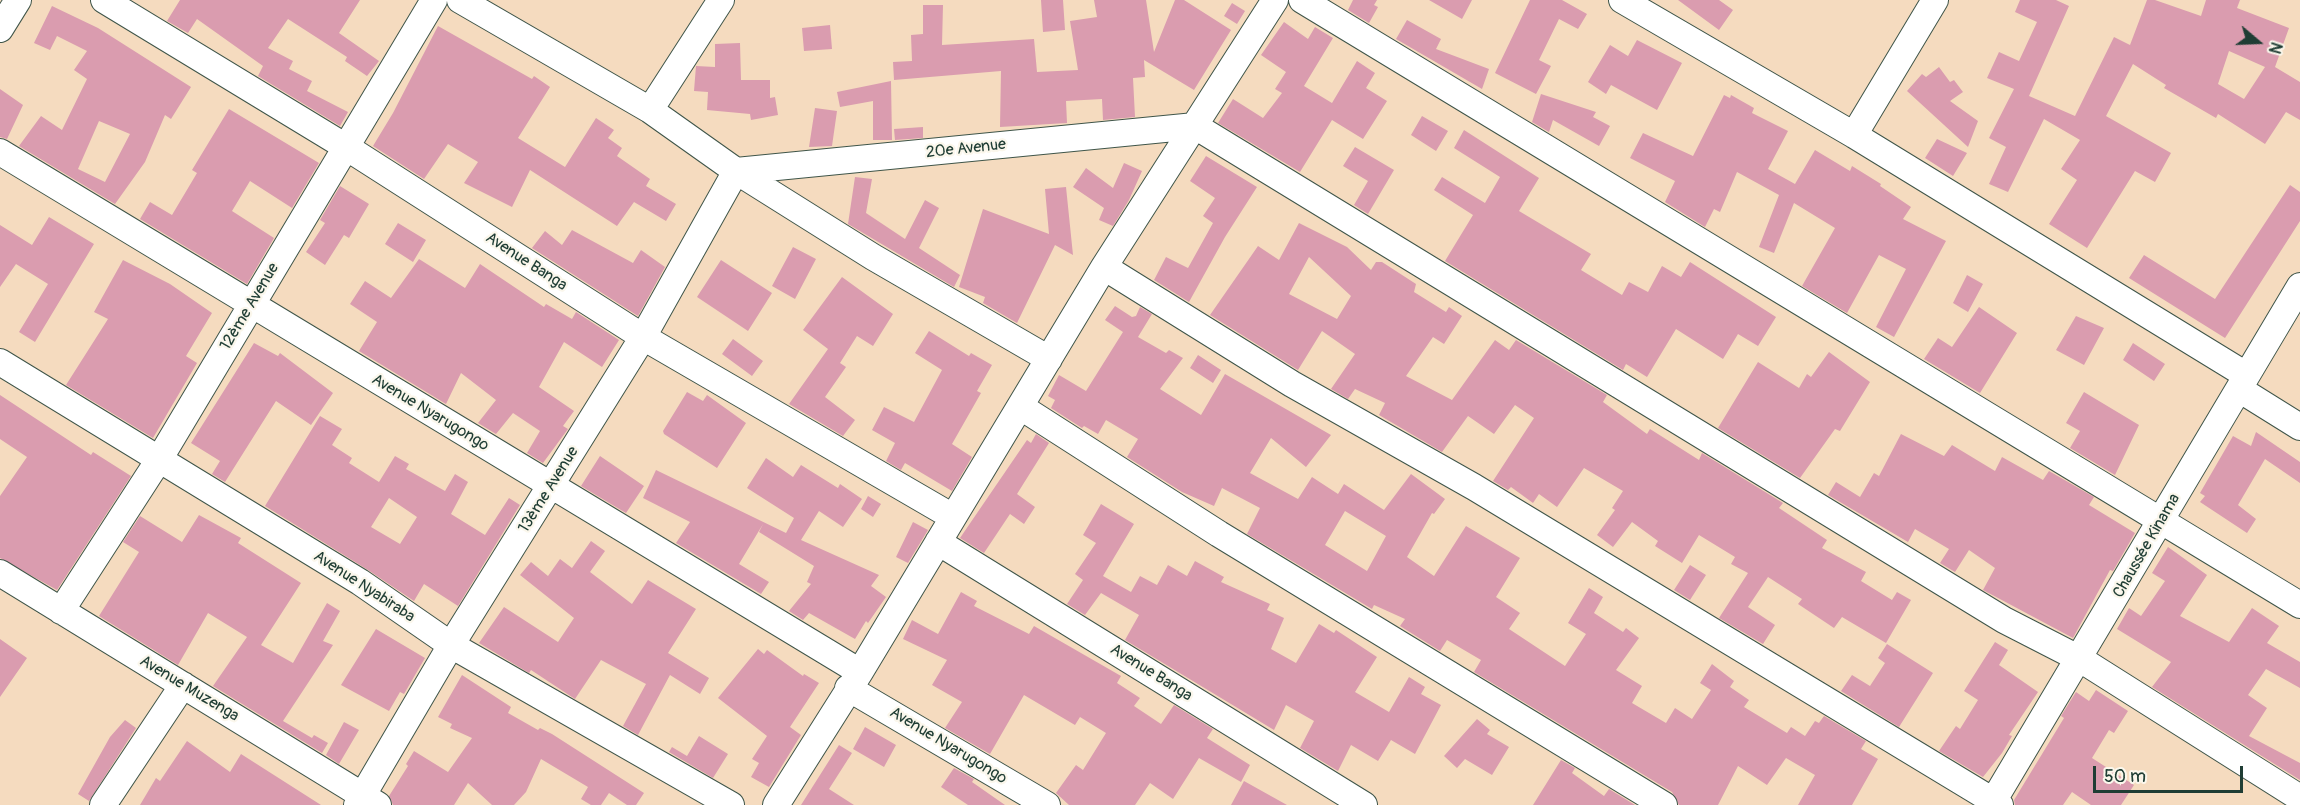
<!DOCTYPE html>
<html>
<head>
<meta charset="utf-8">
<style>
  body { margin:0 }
  #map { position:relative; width:2300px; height:805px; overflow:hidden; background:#f5dbbf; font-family:Pangolin,sans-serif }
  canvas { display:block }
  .north { position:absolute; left:2228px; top:12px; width:60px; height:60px; -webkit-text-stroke:4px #fbf7ec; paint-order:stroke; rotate:109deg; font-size:16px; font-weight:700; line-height:24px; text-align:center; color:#1f3d34 }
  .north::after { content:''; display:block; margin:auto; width:21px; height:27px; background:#1f3d34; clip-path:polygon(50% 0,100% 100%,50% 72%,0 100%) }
  .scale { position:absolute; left:2093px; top:766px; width:150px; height:27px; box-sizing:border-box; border:3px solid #1f3d34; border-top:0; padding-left:8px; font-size:18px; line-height:21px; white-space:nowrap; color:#1f3d34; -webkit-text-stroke:4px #fbf7ec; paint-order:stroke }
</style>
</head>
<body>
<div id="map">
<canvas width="2300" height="805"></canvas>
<div class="north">N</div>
<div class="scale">50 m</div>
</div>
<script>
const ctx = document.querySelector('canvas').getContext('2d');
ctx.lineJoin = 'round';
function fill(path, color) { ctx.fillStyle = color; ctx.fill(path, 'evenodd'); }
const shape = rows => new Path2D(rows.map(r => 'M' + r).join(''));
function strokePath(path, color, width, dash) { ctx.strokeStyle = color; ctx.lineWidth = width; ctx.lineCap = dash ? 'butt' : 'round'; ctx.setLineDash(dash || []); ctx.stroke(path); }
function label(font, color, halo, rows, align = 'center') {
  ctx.font = font + ' Pangolin,sans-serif'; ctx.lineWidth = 4.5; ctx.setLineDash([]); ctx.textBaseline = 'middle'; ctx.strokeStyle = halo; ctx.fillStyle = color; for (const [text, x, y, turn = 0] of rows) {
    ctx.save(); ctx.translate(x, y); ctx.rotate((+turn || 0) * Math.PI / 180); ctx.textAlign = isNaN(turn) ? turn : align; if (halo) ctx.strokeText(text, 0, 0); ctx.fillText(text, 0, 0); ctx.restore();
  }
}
const building = shape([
  [180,0,360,0,339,33,379,61,367,76,345,61,347,57,288,19,268,48,293,61,289,69,312,81,307,91,348,112,340,126,258,76,263,66,197,19,188,33,167,21],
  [1041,0,1063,0,1065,30,1043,32],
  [1094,0,1146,0,1154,52,1175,0,1184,0,1231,30,1194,90,1144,60,1145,77,1133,78,1135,117,1103,120,1102,99,1066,101,1067,123,1000,127,1001,71,894,80,893,62,912,61,911,35,923,34,923,5,943,5,942,45,1034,39,1037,72,1078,70,1070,21,1097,17],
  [1353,0,1377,0,1374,5,1378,7,1369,23,1348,10],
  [1429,0,1472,0,1462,19],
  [1530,0,1562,0,1587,14,1578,29,1559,19,1539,60,1551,66,1536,94,1495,73],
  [1678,0,1719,0,1733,10,1719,30],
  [2020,0,2056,0,2069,6,2029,96,2075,116,2114,37,2130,45,2147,0,2155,0,2201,16,2206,0,2240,0,2237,8,2289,28,2275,67,2300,82,2300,120,2286,112,2265,144,2218,114,2216,118,2164,88,2166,85,2133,64,2106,116,2171,153,2155,182,2135,171,2087,248,2049,224,2077,180,2061,169,2080,140,2044,119,2008,192,1989,184,2006,147,1989,138,2014,89,1987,78,1999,52,2019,61,2037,22,2015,12],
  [2229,51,2265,67,2244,99,2218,84],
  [1232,3,1245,11,1237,24,1224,16],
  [52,6,98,28,191,87,171,119,165,115,145,162,115,204,19,146,41,116,62,130,87,79,74,70,87,51,57,36,50,50,34,43],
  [99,121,130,134,105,182,78,169],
  [1407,20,1441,39,1436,49,1489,69,1482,89,1396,39],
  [1284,22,1308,39,1315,27,1333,38,1304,86,1332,103,1357,61,1375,73,1366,88,1387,101,1363,139,1332,120,1300,172,1218,123,1233,99,1263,118,1282,93,1275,89,1286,72,1261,55],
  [830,25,832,49,804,51,802,28],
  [438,26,532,79,534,76,550,87,518,138,565,167,596,118,614,130,608,138,622,148,617,156,650,179,646,186,676,204,666,221,634,202,617,226,530,170,512,207,464,183,478,162,448,144,424,179,373,146,393,113],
  [1637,40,1682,63,1657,110,1611,85,1606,94,1588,82,1610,45,1628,56],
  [740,43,741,80,770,80,770,98,775,97,778,115,751,120,750,114,707,110,708,92,694,91,696,66,715,67,715,44],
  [1939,67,1950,82,1954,80,1963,92,1950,101,1978,121,1968,147,1907,91,1922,74,1926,77],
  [891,81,892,140,873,140,873,101,840,107,837,92],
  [0,89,23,105,7,139,0,137],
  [1541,94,1596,112,1593,117,1610,126,1599,146,1553,120,1549,132,1532,122],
  [1724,95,1730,98,1731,95,1754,108,1752,113,1788,131,1768,169,1795,184,1815,150,1850,171,1852,166,1881,184,1880,186,1911,207,1903,219,1946,241,1894,337,1876,327,1906,269,1879,255,1847,313,1802,286,1835,228,1794,203,1774,253,1759,247,1779,195,1737,172,1720,212,1714,209,1705,227,1665,202,1675,181,1630,158,1643,133,1693,156],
  [815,108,837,111,832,146,809,147],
  [229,109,319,163,292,208,250,181,232,211,274,238,247,284,140,219,150,202,172,215,197,173,192,170],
  [1422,116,1448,131,1436,151,1411,135],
  [923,127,923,138,895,140,894,129],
  [1464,130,1539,178,1519,211,1591,254,1581,270,1622,295,1629,282,1648,292,1662,266,1681,277,1690,262,1776,317,1758,346,1738,334,1723,359,1676,329,1647,377,1626,364,1623,370,1445,261,1473,215,1434,190,1442,177,1485,203,1500,177,1454,148],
  [1937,139,1967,153,1953,176,1925,158],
  [1355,147,1394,170,1368,214,1354,205,1368,181,1343,166],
  [1206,156,1257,187,1225,237,1189,302,1154,280,1166,257,1188,268,1213,223,1203,216,1215,198,1190,181],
  [1124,163,1142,171,1129,200,1113,226,1099,220,1104,208,1073,187,1086,168,1113,188],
  [855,177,872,179,866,213,905,239,925,200,939,208,919,248,960,275,954,287,848,224],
  [2290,185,2300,192,2300,221,2225,338,2129,278,2144,255,2215,299],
  [340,186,369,204,349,238,344,235,325,265,306,252,325,223,320,220],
  [1066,187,1073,255,1055,245,1017,323,983,303,985,297,959,287,983,209,1049,234,1045,189],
  [49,217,94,244,35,342,19,332,48,284,16,264,0,287,0,225,32,245],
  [398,223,426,240,413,262,385,244],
  [1299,223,1347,247,1371,270,1376,262,1382,262,1416,284,1414,292,1446,312,1449,307,1462,316,1444,344,1433,337,1406,376,1452,400,1495,340,1509,350,1516,340,1607,395,1603,402,1647,434,1650,429,1699,460,1702,453,1783,503,1779,508,1827,540,1822,548,1866,572,1861,581,1892,600,1897,592,1911,600,1886,643,1842,617,1834,628,1798,604,1802,599,1768,577,1748,607,1775,625,1763,644,1719,618,1748,573,1731,564,1735,557,1699,535,1682,563,1655,546,1658,541,1632,522,1613,547,1597,535,1615,510,1612,508,1623,491,1584,468,1557,507,1539,494,1533,503,1511,487,1508,490,1493,481,1534,418,1515,405,1494,434,1468,416,1442,452,1379,415,1385,403,1355,389,1348,399,1331,389,1355,354,1322,331,1298,370,1210,315,1258,246,1279,260],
  [1309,257,1351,296,1337,319,1289,294],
  [572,230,633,263,641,250,665,267,638,316,532,248,545,231,562,245],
  [793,247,816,259,795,299,772,286],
  [419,259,465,288,480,264,544,307,546,304,572,319,576,312,619,340,602,367,564,342,539,387,574,411,563,426,568,429,543,463,527,453,540,431,513,413,496,434,478,423,496,400,461,373,446,404,359,351,377,322,350,304,365,281,391,298],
  [123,260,170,284,212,313,186,356,197,363,153,438,66,385,108,319,94,312],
  [721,260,772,293,748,331,697,297],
  [1967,275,1983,284,1968,312,1953,303],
  [842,277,893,314,873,346,857,336,840,363,846,367,825,397,855,420,843,436,789,404,828,349,803,330],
  [1115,306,1132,317,1136,316,1140,307,1152,314,1138,337,1166,353,1169,350,1183,358,1160,389,1201,415,1225,374,1331,435,1306,467,1271,438,1250,473,1298,499,1312,477,1338,494,1344,484,1384,510,1411,474,1445,499,1434,514,1432,513,1407,557,1434,576,1466,526,1520,558,1496,597,1520,613,1509,629,1565,666,1586,634,1568,623,1589,588,1603,597,1594,613,1623,632,1626,628,1639,638,1616,670,1642,686,1632,703,1666,723,1675,708,1692,719,1711,690,1700,683,1712,664,1734,681,1730,687,1749,700,1744,707,1787,733,1791,727,1805,736,1815,721,1819,723,1824,716,1866,741,1861,749,1878,759,1852,805,1798,805,1815,775,1786,758,1767,785,1738,766,1718,805,1679,805,1672,792,1474,672,1481,660,1447,640,1440,651,1400,626,1405,619,1374,605,1372,609,1247,534,1260,508,1222,488,1214,506,1182,492,1127,457,1138,439,1106,420,1098,434,1084,426,1082,428,1051,408,1055,400,1048,396,1059,375,1086,391,1123,332,1105,320],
  [1345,511,1386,536,1367,571,1325,545],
  [1979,307,2017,333,1980,393,1924,359,1938,338,1952,347],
  [2076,316,2104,328,2084,365,2056,350],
  [929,331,969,356,971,353,992,365,977,391,981,393,952,444,972,457,952,491,905,463,901,470,886,461,895,443,872,430,884,407,914,422,942,370,915,353],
  [733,339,763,361,752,376,722,354],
  [254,343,278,356,280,353,333,393,311,425,276,401,225,482,212,474,220,461,191,443],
  [2133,343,2165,364,2154,381,2123,360],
  [1829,352,1870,382,1840,431,1835,429,1800,478,1718,428,1758,362,1799,388,1807,374,1811,377],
  [1198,355,1221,370,1213,383,1190,368],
  [687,392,703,401,707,395,746,423,717,468,664,434,663,431],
  [2084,392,2139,425,2115,475,2070,448,2080,431,2066,423],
  [0,395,91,455,93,452,131,476,57,590,0,558,0,496,27,457,0,439],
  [320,416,342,429,332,445,352,458,349,463,379,482,395,456,409,464,406,469,445,491,455,474,468,482,451,514,485,535,509,498,520,505,458,606,424,584,414,601,368,570,265,506],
  [389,498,417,517,400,544,371,527],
  [2256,432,2300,462,2300,483,2265,459,2238,505,2256,519,2247,533,2200,502,2205,496,2200,493,2233,436,2251,446],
  [1036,434,1049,443,1017,494,1035,507,1024,524,1010,514,984,553,960,538,1027,440,1031,443],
  [1901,434,1944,456,1952,445,1995,471,2002,457,2043,480,2049,471,2094,497,2089,505,2135,533,2113,571,2110,570,2073,638,1983,590,1995,568,1969,550,1955,572,1940,563,1949,549,1915,529,1908,542,1828,495,1836,482,1860,497,1874,473,1879,476],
  [600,456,644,486,626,513,581,486],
  [766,458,793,477,801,465,838,488,840,484,862,499,843,527,819,511,801,540,879,575,871,586,886,597,868,623,866,621,855,639,809,613,803,620,789,611,811,584,807,582,814,566,759,532,763,524,739,564,769,582,761,594,676,543,690,522,643,498,656,470,786,533,794,518,747,488],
  [868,496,881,504,873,517,861,509],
  [1101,504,1134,524,1103,576,1131,592,1140,576,1157,585,1168,565,1187,576,1195,561,1224,577,1221,582,1270,604,1267,610,1284,618,1271,649,1296,663,1319,624,1334,633,1336,630,1377,657,1355,692,1389,712,1409,677,1425,687,1421,694,1441,705,1415,754,1391,740,1378,761,1351,745,1338,771,1300,748,1314,721,1286,705,1274,730,1125,640,1139,615,1101,593,1085,615,1067,604,1083,580,1075,574,1096,543,1083,535],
  [199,515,241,538,238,543,301,583,261,645,293,663,327,603,340,611,323,641,333,645,283,721,312,738,314,735,328,743,322,753,213,686,247,637,208,613,178,665,99,616,139,552,123,542,140,516,182,542],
  [913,522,928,530,908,563,896,557],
  [591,541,605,551,590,572,632,604,648,580,696,609,668,653,709,678,700,694,670,675,638,735,623,726,646,684,601,660,575,699,531,670,529,673,479,643,504,607,558,642,574,618,520,575,531,562,548,576,560,559,572,568],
  [2168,547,2207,575,2180,616,2229,642,2252,608,2279,626,2267,643,2300,662,2300,688,2266,669,2248,695,2267,708,2249,736,2300,763,2300,780,2152,687,2171,662,2117,629,2129,608,2141,616,2165,581,2152,573],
  [1690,565,1706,575,1690,600,1674,590],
  [961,592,977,601,974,606,1029,634,1034,626,1121,676,1117,683,1140,698,1134,706,1161,724,1174,705,1213,729,1207,738,1250,765,1241,782,1199,758,1173,799,1150,783,1135,805,1069,805,1056,793,1076,765,1083,770,1106,733,1080,717,1075,725,1024,695,990,754,945,728,962,702,932,685,947,660,903,639,912,620,938,634],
  [376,629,425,658,404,694,400,692,389,711,341,685],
  [0,639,27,658,0,697],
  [1995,642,2008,650,1999,665,2038,692,2009,735,2012,736,2002,753,1983,777,1939,751,1956,726,1960,729,1978,700,1964,691],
  [1887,644,1933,673,1899,727,1841,691,1852,675,1870,686,1885,663,1878,658],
  [758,649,764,654,767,650,803,676,804,674,819,683,790,727,801,735,769,787,751,777,759,763,752,759,767,736,718,698],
  [462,675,511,707,508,713,538,730,540,728,552,734,644,793,636,805,627,805,609,793,601,805,591,805,581,799,588,787,541,759,526,792,514,805,492,805,468,783,454,805,393,805,389,796,408,766,406,764,414,751,448,772,472,738,450,728,452,724,438,717],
  [2096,690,2128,711,2114,733,2109,730,2092,758,2134,785,2121,805,2091,805,2072,792,2063,805,2015,805,2014,800,2064,718,2061,716,2076,692,2089,701],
  [1477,719,1490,730,1487,734,1509,747,1492,775,1465,759,1457,768,1444,756],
  [125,720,136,728,89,801,78,794,110,737],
  [344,722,359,730,339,764,326,755],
  [865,727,896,745,884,767,853,749],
  [699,736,728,754,713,778,669,752,672,747,687,756],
  [187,741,230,772,241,754,321,805,140,805,156,778,160,781],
  [839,745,852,753,829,789,854,805,801,805],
  [1561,760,1575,768,1572,773,1604,796,1609,789,1635,805,1533,805],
  [954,768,974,779,972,782,1005,805,968,805,941,787],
  [1244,781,1287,805,1231,805]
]);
const minor = shape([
  [104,0,346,147,643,337,953,517],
  [460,0,650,110,736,171,873,257,1049,359],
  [1302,0,2300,605],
  [1622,0,1854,135,2246,375],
  [0,29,18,0],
  [650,110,721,0],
  [1854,135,1935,0],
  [0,152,860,672],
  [1104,267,1292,384,1474,487,2000,805],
  [0,362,360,582,451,645,731,805],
  [2239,389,2300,427],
  [1021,407,1219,534,1664,805],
  [938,542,1364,805],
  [0,573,378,805],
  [61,611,160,458,434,0],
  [848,688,1047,805],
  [103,805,183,685],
  [357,805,451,645,643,337,736,171,1195,126,2004,620,2080,659,2300,798],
  [776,805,860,672,1104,267,1275,0],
  [1991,805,2300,286]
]);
const streetNames = [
  ["20e Avenue",966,149,-6],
  ["Avenue Banga",526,262,33],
  ["12ème Avenue",250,307,-59],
  ["Avenue Nyarugongo",430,413,31],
  ["13ème Avenue",549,490,-58],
  ["Chaussée Kinama",2147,546,-60],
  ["Avenue Nyabiraba",364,587,33],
  ["Avenue Banga",1151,673,32],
  ["Avenue Muzenga",189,689,31],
  ["Avenue Nyarugongo",948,746,31]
];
fill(building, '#da9caf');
strokePath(minor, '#3f5549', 28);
strokePath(minor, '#fff', 26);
label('16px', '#1f3d34', '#fbf7ec', streetNames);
</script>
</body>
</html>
